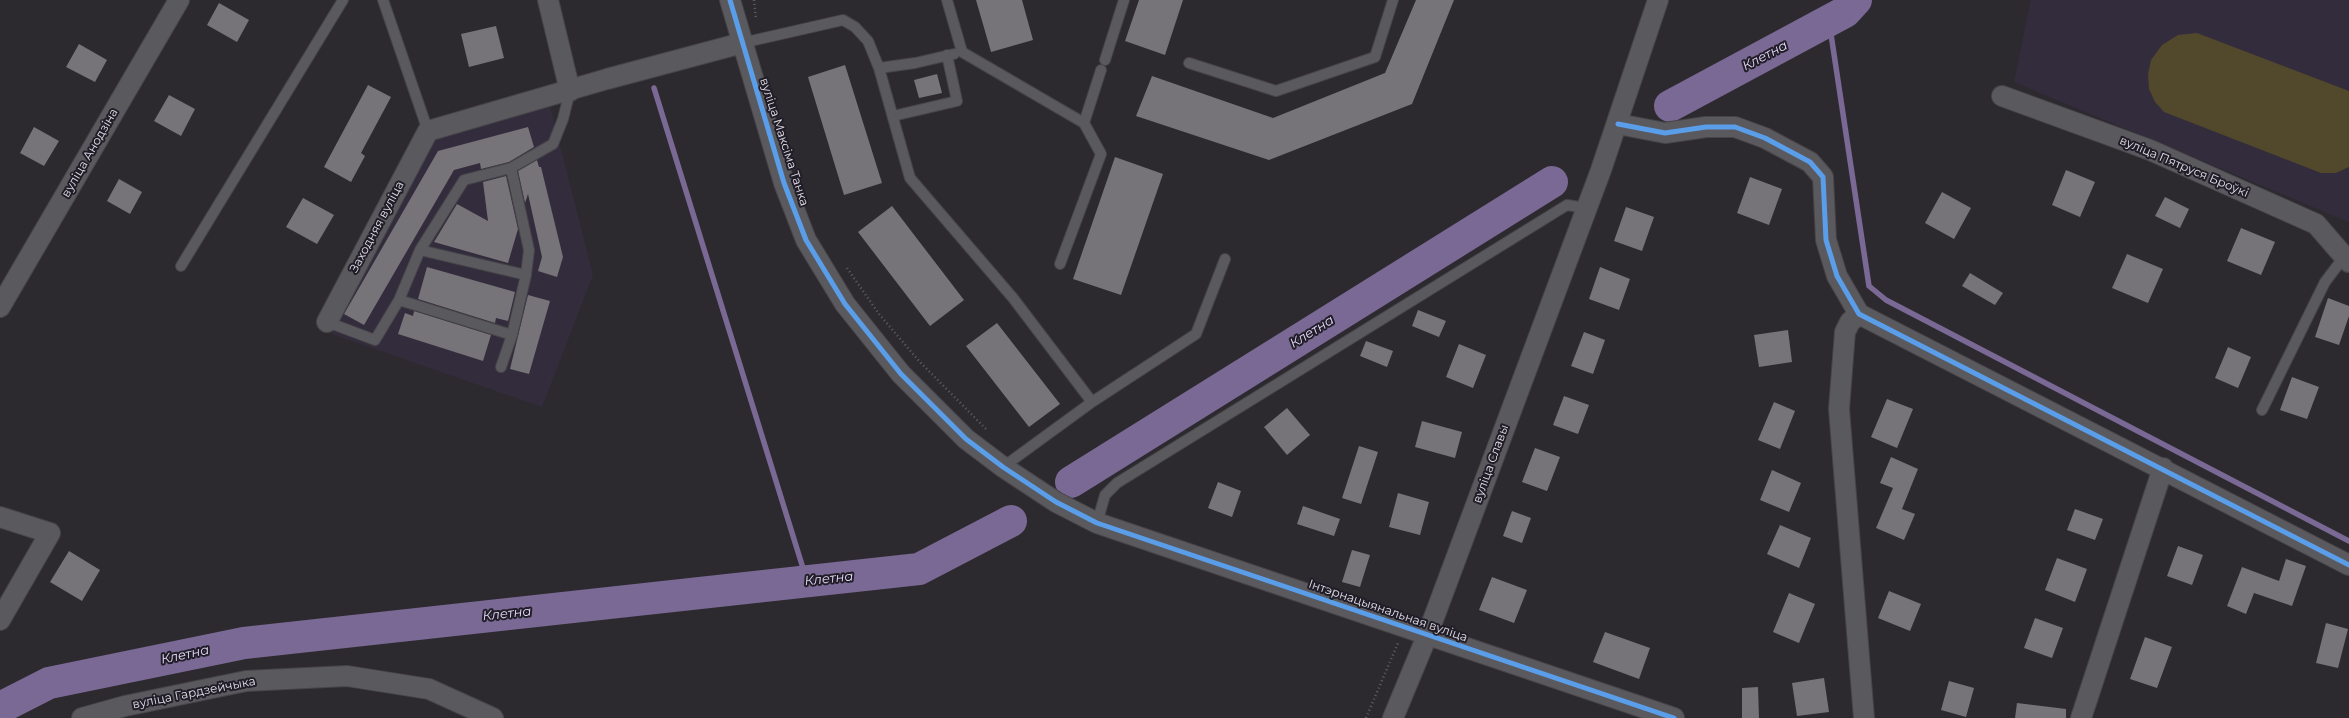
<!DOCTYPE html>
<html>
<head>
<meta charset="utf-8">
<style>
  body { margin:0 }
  canvas { display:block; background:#2c292f }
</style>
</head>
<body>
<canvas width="2349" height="718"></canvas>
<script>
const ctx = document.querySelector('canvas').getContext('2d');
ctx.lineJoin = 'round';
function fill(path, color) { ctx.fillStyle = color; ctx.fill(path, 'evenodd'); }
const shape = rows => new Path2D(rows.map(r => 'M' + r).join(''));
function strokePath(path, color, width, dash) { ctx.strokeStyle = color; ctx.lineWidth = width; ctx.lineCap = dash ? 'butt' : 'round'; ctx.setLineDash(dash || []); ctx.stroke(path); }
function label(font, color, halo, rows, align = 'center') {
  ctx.font = font + ' Montserrat,sans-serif'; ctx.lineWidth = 4; ctx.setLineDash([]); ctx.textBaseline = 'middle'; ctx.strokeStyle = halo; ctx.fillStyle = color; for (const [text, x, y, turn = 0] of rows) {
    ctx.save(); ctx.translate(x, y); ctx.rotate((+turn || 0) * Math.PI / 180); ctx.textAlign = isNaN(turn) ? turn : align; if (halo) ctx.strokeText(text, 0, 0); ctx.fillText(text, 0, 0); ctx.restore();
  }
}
const built = shape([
  [2031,0,2349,0,2349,222,2014,82],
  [550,106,593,275,542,407,332,334,434,139]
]);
const green = shape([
  [2197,33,2349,91,2349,167,2336,173,2321,173,2164,112,2155,102,2149,89,2148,74,2151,60,2162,45,2178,35]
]);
const stream = shape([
  [1829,21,1869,286,1886,300,2349,541],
  [654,88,807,581]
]);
const river = shape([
  [1670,106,1845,12,1856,0],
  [1071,482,1552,182],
  [0,708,49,683,244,643,919,569,1011,521]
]);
const building = shape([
  [976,0,1022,0,1033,40,991,52],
  [1139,0,1183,0,1165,55,1125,41],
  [1416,0,1454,0,1412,104,1269,160,1136,116,1152,76,1273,118,1385,73],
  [219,3,249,20,237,42,207,25],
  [496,26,504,58,469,67,461,34],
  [79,44,107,60,95,82,66,67],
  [845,65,882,183,844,195,808,77],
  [937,74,942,93,919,98,914,80],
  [368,85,391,97,361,153,365,156,351,182,324,167],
  [169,95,195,109,181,136,154,121],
  [34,127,59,141,44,166,20,153],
  [528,127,534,147,509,162,481,169,480,163,454,170,364,325,344,314,438,151],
  [1115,157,1163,174,1121,295,1073,279],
  [537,160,539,167,541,167,563,257,557,277,538,271,542,257,528,194,525,203,518,171],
  [2066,170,2095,182,2080,217,2052,205],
  [506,176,518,229,508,263,434,242,457,204,488,221,483,182],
  [1750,177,1782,189,1769,225,1737,213],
  [119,179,142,192,130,214,107,201],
  [1942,192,1971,208,1954,239,1925,223],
  [2165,197,2189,209,2180,228,2155,216],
  [303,198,334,215,317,244,286,227],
  [892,206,964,300,930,326,858,232],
  [1626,207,1654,217,1642,251,1614,241],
  [2241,228,2275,242,2261,275,2227,261],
  [2127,254,2163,269,2148,303,2112,288],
  [427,267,515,292,508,321,496,318,495,323,418,299],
  [1600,267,1630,279,1619,310,1589,299],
  [1970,273,2003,293,1995,305,1962,286],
  [528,295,550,301,529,374,510,369],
  [2328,298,2349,306,2349,316,2339,345,2315,337],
  [1418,310,1446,321,1439,337,1412,326],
  [414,311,491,335,483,361,398,334,405,313,413,316],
  [997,323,1060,404,1029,427,966,346],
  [1788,330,1792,362,1759,367,1754,335],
  [1584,332,1605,340,1593,374,1571,366],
  [1366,341,1393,351,1387,367,1360,356],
  [1459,344,1486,355,1473,388,1446,377],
  [2228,347,2251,357,2238,388,2215,378],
  [2292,377,2319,387,2307,419,2280,410],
  [1564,396,1589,405,1578,434,1553,425],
  [1887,399,1913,409,1897,448,1871,437],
  [1774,402,1795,411,1780,449,1758,440],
  [1287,408,1310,435,1287,455,1264,427],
  [1422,421,1462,432,1455,458,1415,447],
  [1359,446,1378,452,1361,504,1342,498],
  [1535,448,1560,457,1547,491,1522,482],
  [1891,457,1918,469,1902,509,1915,514,1904,540,1876,528,1893,488,1880,483],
  [1772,470,1801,483,1789,512,1760,500],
  [1218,482,1241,491,1232,517,1208,508],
  [1398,493,1429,502,1420,535,1389,527],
  [1303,506,1340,519,1334,536,1297,524],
  [2075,509,2103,519,2095,540,2067,530],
  [1512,511,1531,518,1522,543,1503,536],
  [1780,525,1811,538,1799,568,1767,554],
  [2178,546,2203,555,2192,585,2167,576],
  [1352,550,1370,555,1360,587,1342,582],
  [69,551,100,570,82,601,50,582],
  [2057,558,2087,569,2075,602,2045,590],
  [2286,559,2306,566,2292,606,2254,593,2246,614,2227,606,2242,567,2279,581],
  [1492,577,1527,590,1514,623,1479,610],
  [1889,591,1921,604,1910,631,1878,618],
  [1789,593,1815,604,1799,643,1773,632],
  [2035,618,2063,628,2052,658,2024,648],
  [2326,623,2348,629,2338,668,2316,663],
  [1605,632,1650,648,1639,679,1593,662],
  [2145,637,2172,647,2157,688,2130,679],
  [1824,678,1829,712,1797,716,1792,683],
  [1949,681,1974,688,1966,717,1941,710],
  [1758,687,1759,718,1742,718,1742,688],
  [2017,703,2066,709,2066,718,2015,718]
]);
const path = shape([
  [754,0,756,19],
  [847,268,879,314,919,361,986,429],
  [1366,718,1398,643]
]);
const lane = shape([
  [383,0,428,131],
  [947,0,962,52,1084,123],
  [742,43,843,20,855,27,868,41,879,68,910,178,1013,298,1092,402],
  [1105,60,1124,0],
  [1189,63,1276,91,1375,57,1393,0],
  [879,68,915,63,954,54],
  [893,116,957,101,947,55],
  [420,250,526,275],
  [1060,264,1101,154,1084,123,1101,70],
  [181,266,343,0],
  [399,300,512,335],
  [327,322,375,340,399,300,420,250,464,180,511,168,553,144,563,119,570,91],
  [501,367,512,335,526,275,529,250,511,168],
  [2262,410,2325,282,2344,257],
  [1003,467,1092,402,1196,334,1225,259],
  [1097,523,1105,495,1117,483,1567,205,1586,208]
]);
const street = shape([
  [548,0,570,91],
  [730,0,784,183,806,240,845,304,901,374,966,439,1003,467,1056,502,1097,523,1674,718],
  [2002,96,2150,150,2316,224,2349,262],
  [1618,124,1665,133,1706,127,1735,127,1765,138,1810,162,1823,177,1826,240,1837,276,1859,314,2349,565],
  [0,307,179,0],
  [1859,314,1850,322,1845,332,1839,409,1864,718],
  [327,322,428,131,607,79,742,43],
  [0,517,50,533,0,620],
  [82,718,125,706,246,681,347,676,429,689,493,718],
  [1393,718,1427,636,1601,170,1658,0],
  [2081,718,2163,468]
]);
const cycleway = shape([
  [730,0,784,183,806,240,845,304,901,374,966,439,1003,467,1056,502,1097,523,1674,718],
  [1618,124,1665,133,1706,127,1735,127,1765,138,1810,162,1823,177,1826,240,1837,276,1859,314,2349,565]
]);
const streetNames = [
  ["вуліца Максіма Танка",784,142,72],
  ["вуліца Анодзіна",90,153,-60],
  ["вуліца Пятруся Броўкі",2184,167,23],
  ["Заходняя вуліца",377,227,-62],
  ["вуліца Славы",1491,464,-70],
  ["Інтэрнацыянальная вуліца",1388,611,19],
  ["вуліца Гардзейчыка",194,693,-11]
];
const waterNames = [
  ["Клетна",1765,56,-28],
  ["Клетна",1312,332,-32],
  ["Клетна",829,579,-6],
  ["Клетна",507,614,-6],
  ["Клетна",185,655,-12]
];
fill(built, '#332c3d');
fill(green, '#52482b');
strokePath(stream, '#7a6994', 5.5);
strokePath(river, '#7a6994', 32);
fill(building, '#767379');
strokePath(lane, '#464449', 12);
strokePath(street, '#464449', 22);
strokePath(path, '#615f64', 2.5, [1, 3]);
strokePath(lane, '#5a595d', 10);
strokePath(street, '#5a595d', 20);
strokePath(cycleway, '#5a9eea', 5);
label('12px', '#e2dfe7', '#211d28', streetNames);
label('italic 13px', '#e7dcfa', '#211d28', waterNames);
</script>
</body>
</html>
